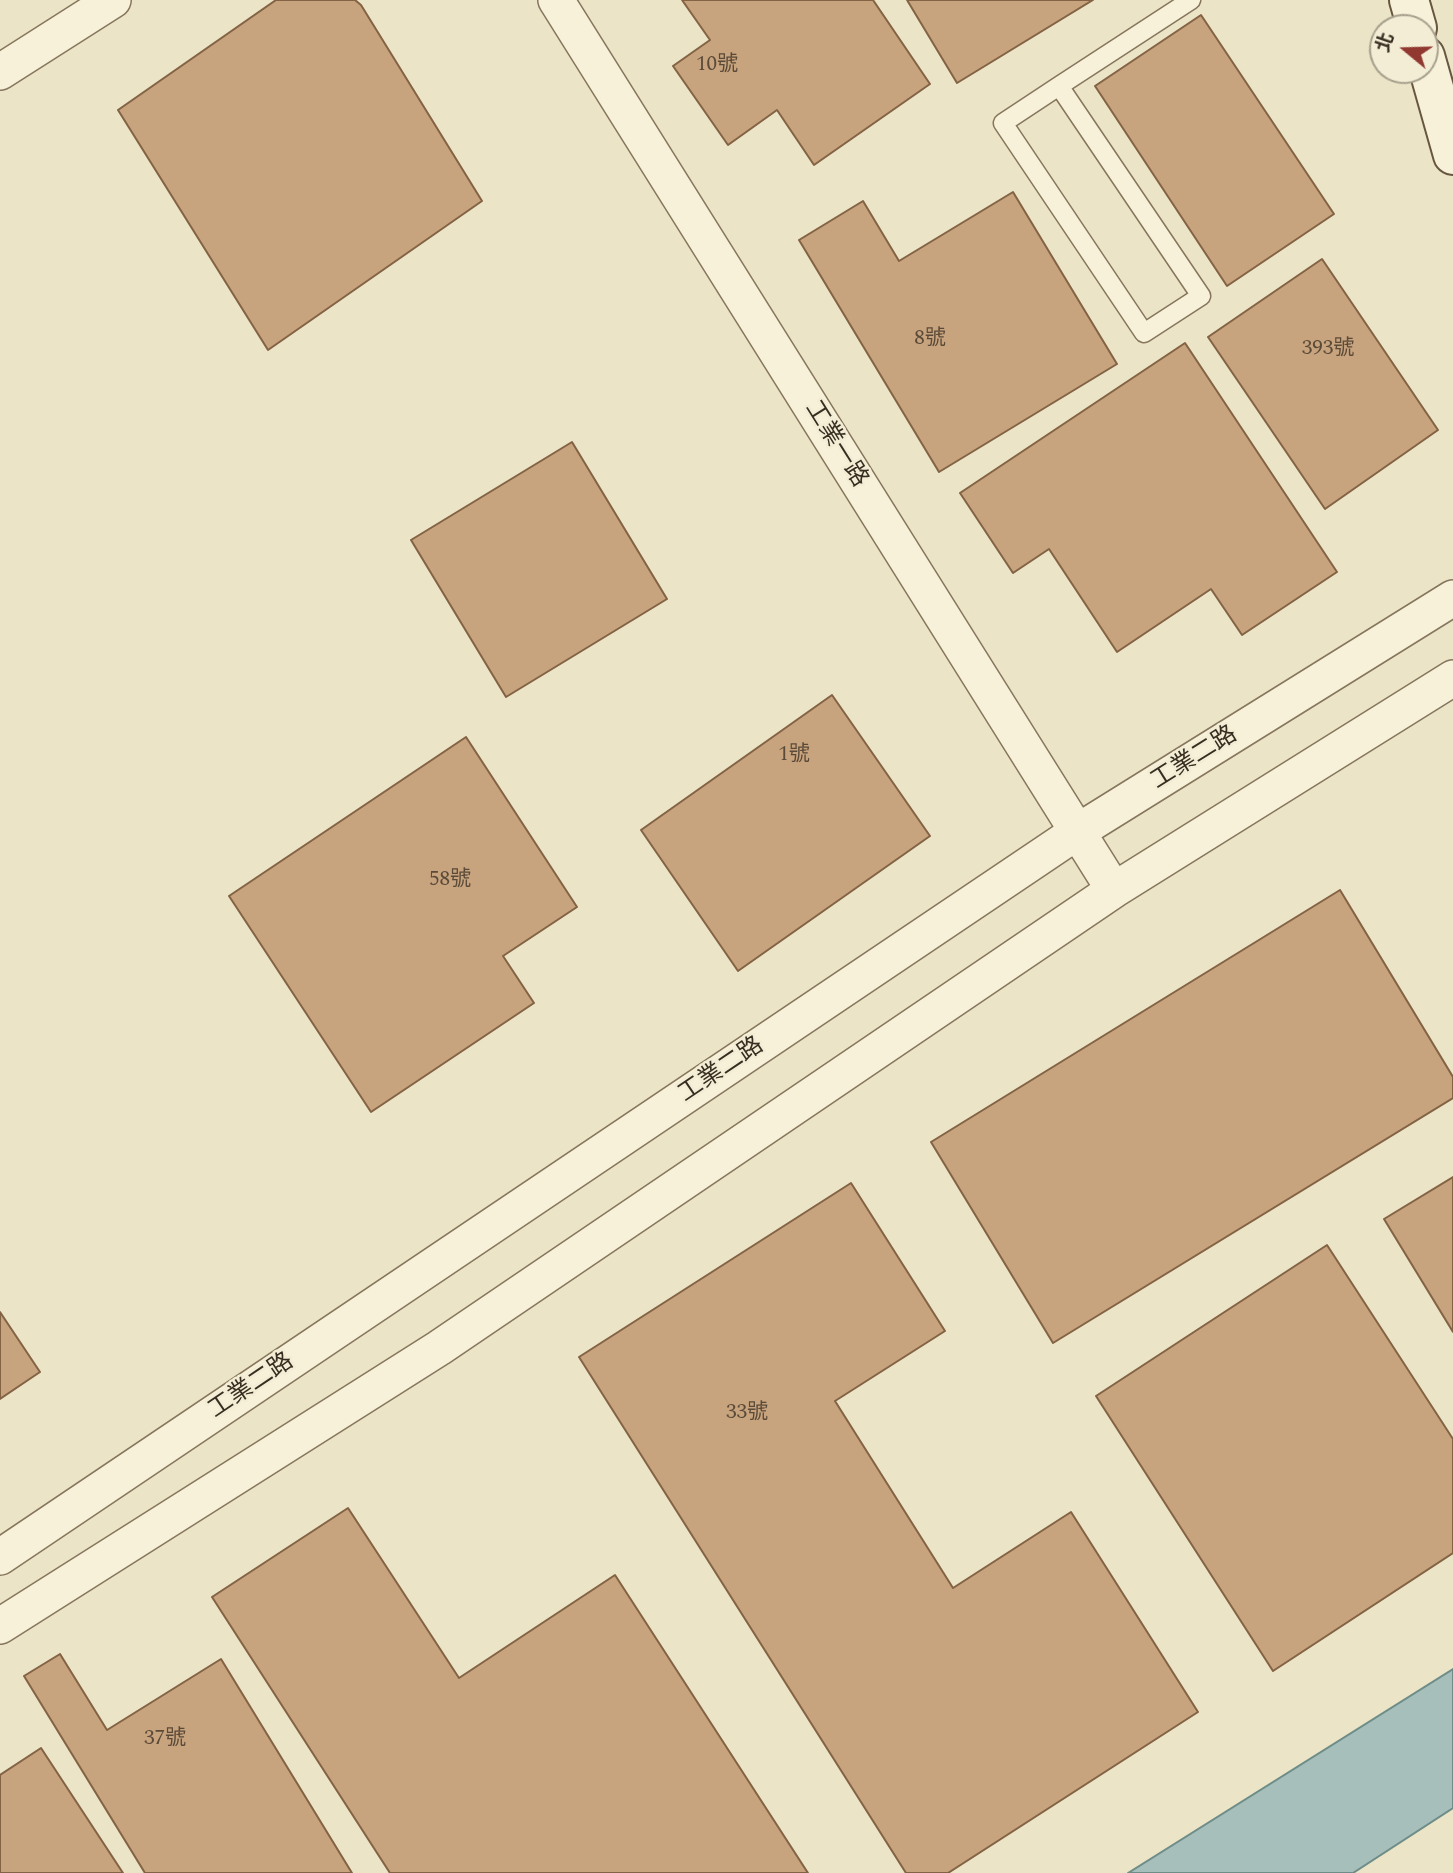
<!DOCTYPE html>
<html>
<head>
<meta charset="utf-8">
<style>
  body { margin:0 }
  #map { position:relative; width:1453px; height:1873px; overflow:hidden; background:#ebe4c6; font-family:Spectral,"Noto Sans TC",serif }
  canvas { display:block }
  .north { position:absolute; left:1369px; top:14px; width:70px; height:70px; box-sizing:border-box; background:#f3edd5; border:2px solid #a8a08d; border-radius:50%; rotate:289deg; font-size:19px; font-weight:700; line-height:28px; text-align:center; color:#372d20 }
  .north::after { content:''; display:block; margin:auto; width:24px; height:32px; background:#913931; clip-path:polygon(50% 0,100% 100%,50% 72%,0 100%) }
</style>
</head>
<body>
<div id="map">
<canvas width="1453" height="1873"></canvas>
<div class="north">北</div>
</div>
<script>
const ctx = document.querySelector('canvas').getContext('2d');
ctx.lineJoin = 'round';
function fill(path, color) { ctx.fillStyle = color; ctx.fill(path, 'evenodd'); }
const shape = rows => new Path2D(rows.map(r => 'M' + r).join(''));
function strokePath(path, color, width, dash) { ctx.strokeStyle = color; ctx.lineWidth = width; ctx.lineCap = dash ? 'butt' : 'round'; ctx.setLineDash(dash || []); ctx.stroke(path); }
function label(font, color, halo, rows, align = 'center') {
  ctx.font = font + ' Spectral,"Noto Sans TC",serif'; ctx.lineWidth = 5; ctx.setLineDash([]); ctx.textBaseline = 'middle'; ctx.strokeStyle = halo; ctx.fillStyle = color; for (const [text, x, y, turn = 0] of rows) {
    ctx.save(); ctx.translate(x, y); ctx.rotate((+turn || 0) * Math.PI / 180); ctx.textAlign = isNaN(turn) ? turn : align; if (halo) ctx.strokeText(text, 0, 0); ctx.fillText(text, 0, 0); ctx.restore();
  }
}
const water = shape([
  [1453,1669,1453,1808,1353,1873,1128,1873,1453,1669]
]);
const building = shape([
  [276,0,355,0,361,5,482,201,268,350,118,110,276,0],
  [682,0,873,0,930,84,814,165,777,110,728,145,673,66,710,40,682,0],
  [907,0,1093,0,957,83,907,0],
  [1201,15,1334,214,1227,286,1095,86,1201,15],
  [1013,192,1117,364,939,472,799,240,863,201,899,261,1013,192],
  [1322,259,1438,430,1325,509,1208,337,1322,259],
  [1185,343,1337,572,1242,635,1211,589,1117,652,1049,549,1013,573,960,493,1185,343],
  [572,442,667,599,506,697,411,540,572,442],
  [832,695,930,836,738,971,641,830,832,695],
  [466,737,577,907,503,956,534,1003,371,1112,229,896,466,737],
  [1340,890,1453,1077,1453,1098,1053,1343,931,1142,1340,890],
  [1453,1177,1453,1332,1384,1219,1453,1177],
  [851,1183,945,1331,835,1401,953,1588,1071,1512,1198,1712,948,1873,906,1873,579,1357,851,1183],
  [1327,1245,1453,1439,1453,1553,1273,1671,1096,1396,1327,1245],
  [0,1312,40,1372,0,1399,0,1312],
  [348,1508,459,1678,615,1575,808,1873,390,1873,212,1597,348,1508],
  [60,1654,107,1730,221,1659,352,1873,145,1873,24,1676,60,1654],
  [41,1748,123,1873,0,1873,0,1775,41,1748]
]);
const lane = shape([
  [1059,86,1201,296,1144,333,1003,123,1059,86,1191,0]
]);
const street = shape([
  [556,0,1114,890],
  [0,72,113,0],
  [0,1557,1077,832,1453,598],
  [0,1626,439,1348,1114,890,1453,678]
]);
const secondary = shape([
  [1409,0,1417,28],
  [1425,56,1453,155]
]);
const numberNames = [
  ["10號",717,66],
  ["8號",930,340],
  ["393號",1328,350],
  ["1號",794,756],
  ["58號",450,881],
  ["33號",747,1414],
  ["37號",165,1740]
];
const streetNames = [
  ["工業一路",835,445,58],
  ["工業二路",1195,759,-32],
  ["工業二路",722,1071,-34],
  ["工業二路",252,1387,-34]
];
fill(water, '#a7bfba');
strokePath(water, '#6e8d88', 2);
fill(building, '#c7a37e');
strokePath(building, '#836344', 2);
strokePath(lane, '#86765d', 21);
strokePath(street, '#86765d', 38);
strokePath(secondary, '#685740', 42);
strokePath(lane, '#f7f1d9', 18);
strokePath(street, '#f7f1d9', 35);
strokePath(secondary, '#f7f1d9', 38);
label('21px', '#5b4a38', null, numberNames);
label('24px', '#372d20', '#f3edd5', streetNames);
</script>
</body>
</html>
